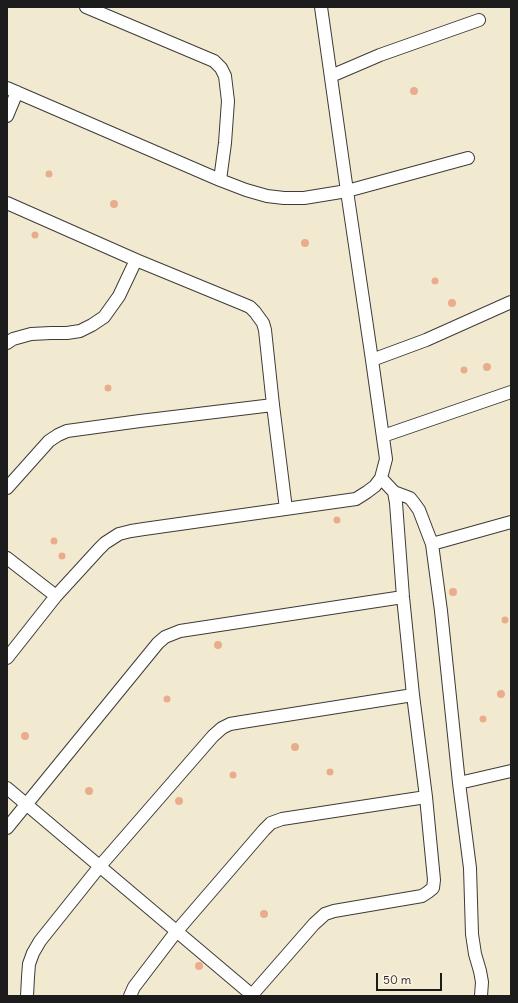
<!DOCTYPE html>
<html>
<head>
<meta charset="utf-8">
<style>
  body { margin:0 }
  #map { position:relative; width:518px; height:1003px; overflow:hidden; background:#f2ead0; font-family:Delius,sans-serif }
  canvas { display:block }
  .frame { position:absolute; inset:0; border:8px solid #1c1c1c; pointer-events:none }
  .scale { position:absolute; left:376px; top:973px; width:66px; height:18px; box-sizing:border-box; border:2px solid #1c1c1c; border-top:0; padding-left:5px; font-size:12px; line-height:14px; white-space:nowrap; color:#1c1c1c; -webkit-text-stroke:3px #fcf5e5; paint-order:stroke }
</style>
</head>
<body>
<div id="map">
<canvas width="518" height="1003"></canvas>
<div class="frame"></div>
<div class="scale">50 m</div>
</div>
<script>
const ctx = document.querySelector('canvas').getContext('2d');
ctx.lineJoin = 'round';
function fill(path, color) { ctx.fillStyle = color; ctx.fill(path, 'evenodd'); }
const shape = rows => new Path2D(rows.map(r => 'M' + r).join(''));
function strokePath(path, color, width, dash) { ctx.strokeStyle = color; ctx.lineWidth = width; ctx.lineCap = dash ? 'butt' : 'round'; ctx.setLineDash(dash || []); ctx.stroke(path); }
const building = shape([
  '410 91a4 4 0 1 1 8 0a4 4 0 1 1-8 0Z',
  '45.5 174a3.5 3.5 0 1 1 7 0a3.5 3.5 0 1 1-7 0Z',
  '110 204a4 4 0 1 1 8 0a4 4 0 1 1-8 0Z',
  '31.5 235a3.5 3.5 0 1 1 7 0a3.5 3.5 0 1 1-7 0Z',
  '301 243a4 4 0 1 1 8 0a4 4 0 1 1-8 0Z',
  '431.5 281a3.5 3.5 0 1 1 7 0a3.5 3.5 0 1 1-7 0Z',
  '448 303a4 4 0 1 1 8 0a4 4 0 1 1-8 0Z',
  '483 367a4 4 0 1 1 8 0a4 4 0 1 1-8 0Z',
  '460.5 370a3.5 3.5 0 1 1 7 0a3.5 3.5 0 1 1-7 0Z',
  '104.5 388a3.5 3.5 0 1 1 7 0a3.5 3.5 0 1 1-7 0Z',
  '333.5 520a3.5 3.5 0 1 1 7 0a3.5 3.5 0 1 1-7 0Z',
  '50.5 541a3.5 3.5 0 1 1 7 0a3.5 3.5 0 1 1-7 0Z',
  '58.5 556a3.5 3.5 0 1 1 7 0a3.5 3.5 0 1 1-7 0Z',
  '449 592a4 4 0 1 1 8 0a4 4 0 1 1-8 0Z',
  '501.5 620a3.5 3.5 0 1 1 7 0a3.5 3.5 0 1 1-7 0Z',
  '214 645a4 4 0 1 1 8 0a4 4 0 1 1-8 0Z',
  '497 694a4 4 0 1 1 8 0a4 4 0 1 1-8 0Z',
  '163.5 699a3.5 3.5 0 1 1 7 0a3.5 3.5 0 1 1-7 0Z',
  '479.5 719a3.5 3.5 0 1 1 7 0a3.5 3.5 0 1 1-7 0Z',
  '21 736a4 4 0 1 1 8 0a4 4 0 1 1-8 0Z',
  '291 747a4 4 0 1 1 8 0a4 4 0 1 1-8 0Z',
  '326.5 772a3.5 3.5 0 1 1 7 0a3.5 3.5 0 1 1-7 0Z',
  '229.5 775a3.5 3.5 0 1 1 7 0a3.5 3.5 0 1 1-7 0Z',
  '85 791a4 4 0 1 1 8 0a4 4 0 1 1-8 0Z',
  '175 801a4 4 0 1 1 8 0a4 4 0 1 1-8 0Z',
  '260 914a4 4 0 1 1 8 0a4 4 0 1 1-8 0Z',
  '195 966a4 4 0 1 1 8 0a4 4 0 1 1-8 0Z'
]);
const minor = shape([
  [86,7,214,61,221,68,225,76,228,101,225,143,220,180],
  [331,76,380,55,479,20],
  [7,88,220,180,246,190,267,196,284,198,304,198,347,191,468,158],
  [7,116,17,92],
  [7,203,136,260,243,304,250,307,255,312,263,323,265,330,273,405,286,509],
  [7,343,13,339,31,334,51,333,67,333,80,331,92,325,104,317,119,296,136,260],
  [372,360,426,340,511,302],
  [383,436,511,392],
  [7,488,49,441,58,435,67,431,140,421,273,405],
  [394,492,410,498,414,503,419,510,432,544,441,611,459,783,470,868,472,934,475,954,480,971,482,982,481,996],
  [432,544,511,522],
  [7,558,56,596],
  [7,658,56,596,99,549,105,543,119,534,131,531,144,529,356,499,367,492,375,486,381,478,386,459,372,360,347,191,321,7],
  [459,783,511,771],
  [7,788,252,995],
  [7,828,158,643,165,637,180,631,403,597],
  [27,996,28,977,29,964,33,953,40,941,100,866,213,736,222,728,230,724,242,722,413,695],
  [130,996,134,987,176,932,264,830,271,823,282,819,426,797],
  [251,996,314,924,325,914,334,911,422,896,428,892,433,888,434,880,426,797,413,695,403,597,396,503,394,492,381,478]
]);
fill(building, '#e9ad8e');
strokePath(minor, '#3c3b37', 14);
strokePath(minor, '#fff', 12);
</script>
</body>
</html>
